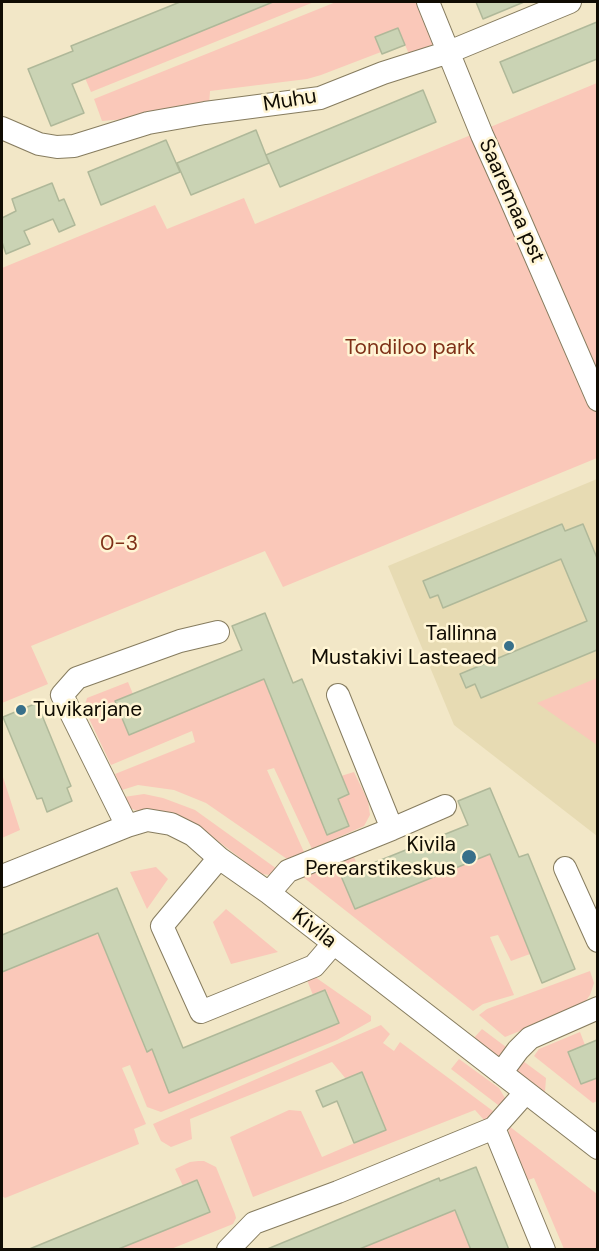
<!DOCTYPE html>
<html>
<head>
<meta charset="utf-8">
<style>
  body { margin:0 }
  #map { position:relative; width:599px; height:1251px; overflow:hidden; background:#f2e7c7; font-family:"DM Sans",sans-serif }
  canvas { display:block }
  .frame { position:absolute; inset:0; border:3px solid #100c03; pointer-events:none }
</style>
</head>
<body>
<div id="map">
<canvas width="599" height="1251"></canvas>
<div class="frame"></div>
</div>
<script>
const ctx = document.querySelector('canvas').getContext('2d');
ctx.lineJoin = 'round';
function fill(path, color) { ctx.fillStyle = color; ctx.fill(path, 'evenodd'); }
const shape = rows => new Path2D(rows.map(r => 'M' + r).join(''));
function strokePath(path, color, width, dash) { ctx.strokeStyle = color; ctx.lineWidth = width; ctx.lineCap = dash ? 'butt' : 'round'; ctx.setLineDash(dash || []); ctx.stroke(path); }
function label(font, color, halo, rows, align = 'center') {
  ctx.font = font + ' "DM Sans",sans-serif'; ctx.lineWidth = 5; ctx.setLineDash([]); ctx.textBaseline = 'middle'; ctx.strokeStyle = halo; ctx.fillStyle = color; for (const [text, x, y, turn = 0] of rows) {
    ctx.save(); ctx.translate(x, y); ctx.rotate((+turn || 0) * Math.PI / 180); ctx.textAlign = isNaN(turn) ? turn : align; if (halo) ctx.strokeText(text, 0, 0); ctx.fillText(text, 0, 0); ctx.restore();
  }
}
const built = shape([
  [597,479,597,836,454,725,388,566]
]);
const green = shape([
  [274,2,314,2,91,92,85,78],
  [336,2,422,2,439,42,409,54,398,29,381,52,321,75,307,79,210,91,209,106,126,119,102,121,94,99],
  [597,83,597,458,283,587,265,551,31,646,48,684,2,703,2,268,155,205,167,229,244,198,255,224],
  [272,676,269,693,316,807,348,794,341,776,354,772,368,801,370,815,364,826,312,849,274,768,267,770,304,852,287,859,206,803,174,790,138,785,122,790,115,774,195,742,192,731,111,765,84,708,87,698,128,682,133,694,115,702,129,734],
  [597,678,597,745,537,703],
  [2,774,20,830,2,838],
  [144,794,163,798,195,810,277,869,271,875,261,874,205,831,180,816,156,810,138,811,129,808,124,797],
  [498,850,495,868,530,954,511,961,498,935,490,937,514,995,483,1004,473,1011,303,877,354,857,359,869,341,876,355,909],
  [156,867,168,879,147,909,130,872],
  [226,909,278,952,231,964,213,922],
  [95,934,99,936,146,1051,152,1049,169,1092,339,1023,326,990,313,995,307,980,315,977,371,1016,371,1021,337,1040,161,1112,147,1107,130,1065,122,1068,146,1124,134,1129,139,1144,5,1198,2,1196,2,972],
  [590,971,594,983,590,995,582,1006,505,1037,479,1015,487,1009],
  [381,1025,390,1034,383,1043,394,1051,400,1042,497,1114,484,1120,475,1110,253,1197,230,1137,289,1110,301,1111,322,1157,385,1130,362,1072,346,1079,332,1062,190,1119,192,1139,171,1147,161,1141,153,1124],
  [482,1029,510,1050,498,1059,473,1039],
  [580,1032,585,1045,568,1052,581,1084,597,1078,597,1101,593,1103,534,1056,539,1049],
  [459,1059,499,1088,505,1098,505,1103,502,1108,451,1069],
  [523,1061,546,1078,545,1092,542,1092,516,1073],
  [509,1126,597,1194,597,1249,564,1249,534,1178,522,1182,507,1157],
  [198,1161,204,1161,216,1167,235,1214,236,1218,233,1224,171,1249,116,1250,183,1186,175,1169,190,1162],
  [452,1211,456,1212,471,1250,357,1250]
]);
const building = shape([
  [180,2,273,2,72,84,84,113,51,126,28,69,73,51,71,46,180,2],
  [476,2,524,2,483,19,476,2],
  [597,22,597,59,513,93,500,62,597,22],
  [398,28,405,45,382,54,375,37,398,28],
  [423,90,436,122,280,187,266,155,423,90],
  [256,130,269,163,191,195,177,163,256,130],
  [166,140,180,172,101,205,88,172,166,140],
  [52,183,59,201,64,199,75,225,59,232,53,219,24,231,30,244,6,254,2,242,2,218,16,211,12,199,52,183],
  [562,524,565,531,583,524,597,558,597,650,481,698,475,684,466,688,460,674,587,621,561,559,443,608,438,595,430,598,423,581,562,524],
  [265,613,293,683,302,679,349,794,338,799,349,826,327,835,264,679,129,735,115,701,242,650,232,626,265,613],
  [37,703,71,786,67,788,72,801,47,812,42,798,37,799,3,717,37,703],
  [490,788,519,857,528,854,575,969,542,983,490,854,355,909,341,876,468,825,458,801,490,788],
  [117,888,183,1048,325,990,339,1023,169,1093,152,1049,147,1052,98,933,2,972,2,935,117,888],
  [597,1040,597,1078,581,1084,568,1052,597,1040],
  [362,1072,386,1130,354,1143,337,1101,323,1107,316,1091,362,1072],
  [476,1167,509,1250,471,1250,455,1210,357,1250,265,1250,439,1178,440,1181,476,1167],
  [197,1180,210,1212,116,1250,27,1250,197,1180]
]);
const minor = shape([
  [428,2,482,135,508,193,598,400],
  [2,128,39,144,57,147,74,146,148,123,205,113,320,98,383,73,449,52,570,2],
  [338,695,392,829],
  [127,826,62,695,77,678,180,641,218,632],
  [219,858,162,926,201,1012,314,966,333,944],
  [565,868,598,941],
  [2,876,127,826,147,820,171,824,193,835,219,858,269,893,598,1148],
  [269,893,288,871,392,829,445,806],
  [501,1073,518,1050,530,1038,598,1008],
  [494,1128,544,1250],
  [228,1250,254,1223,338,1192,494,1128,526,1092]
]);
const markers = [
  [509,646,6,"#38708a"],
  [21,710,6,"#38708a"],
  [469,857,8,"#38708a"]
];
const streetNames = [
  ["Muhu",290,101,-9],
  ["Saaremaa pst",511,201,66],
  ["Kivila",314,929,38]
];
const parkNames = [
  ["Tondiloo park",410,348],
  ["0-3",119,544]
];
const poiNames = [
  ["Tallinna",497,634],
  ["Mustakivi Lasteaed",497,658],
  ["Tuvikarjane",33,710,"left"],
  ["Kivila",456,845],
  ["Perearstikeskus",456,869]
];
fill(built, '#e7dbb3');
fill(green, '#fac8b9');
fill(building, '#cad3b4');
strokePath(building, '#afb899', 1.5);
strokePath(minor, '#867c5f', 24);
strokePath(minor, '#fff', 22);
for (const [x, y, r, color] of markers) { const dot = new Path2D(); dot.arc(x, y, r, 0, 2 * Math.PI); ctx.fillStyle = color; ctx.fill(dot); strokePath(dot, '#fff5d4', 2); }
label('21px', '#100c03', '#fff5d4', streetNames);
label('21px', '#7f3118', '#fff5d4', parkNames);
label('21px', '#100c03', '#fff5d4', poiNames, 'right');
</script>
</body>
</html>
